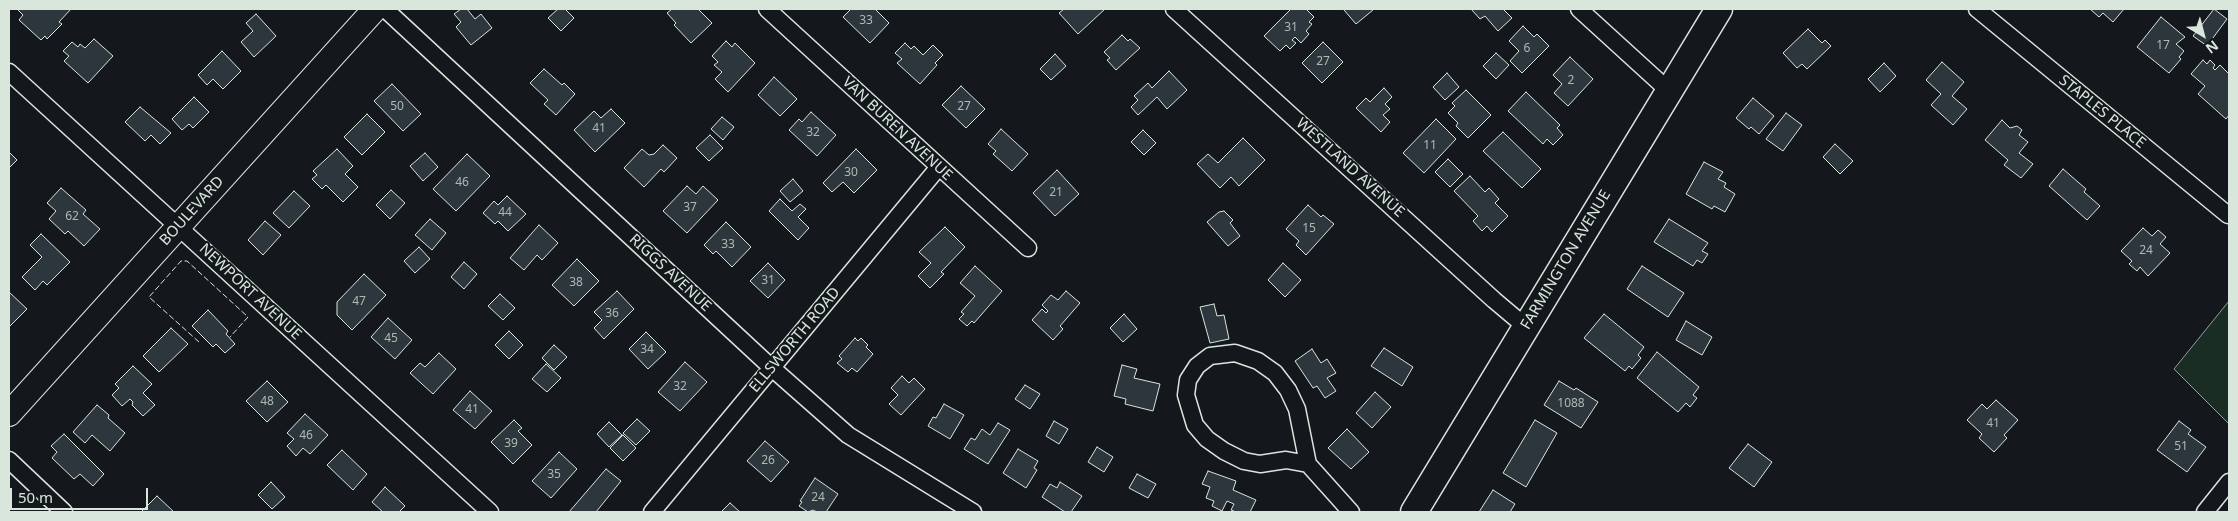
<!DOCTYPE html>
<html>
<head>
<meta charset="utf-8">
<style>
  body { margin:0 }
  #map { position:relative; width:2238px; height:521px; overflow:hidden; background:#14181c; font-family:"Noto Sans",sans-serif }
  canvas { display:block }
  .frame { position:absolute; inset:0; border:10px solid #d8e6dc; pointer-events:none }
  .north { position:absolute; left:2178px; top:10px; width:50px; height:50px; -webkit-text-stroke:4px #14181c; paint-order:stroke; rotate:143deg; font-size:14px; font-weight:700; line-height:20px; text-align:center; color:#d8e6dc }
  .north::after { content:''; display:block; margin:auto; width:18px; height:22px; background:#d8e6dc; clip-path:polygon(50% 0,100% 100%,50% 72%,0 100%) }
  .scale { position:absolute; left:10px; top:488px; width:138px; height:22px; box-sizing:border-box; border:2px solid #d8e6dc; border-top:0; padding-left:6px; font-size:15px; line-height:18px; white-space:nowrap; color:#d8e6dc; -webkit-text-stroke:4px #14181c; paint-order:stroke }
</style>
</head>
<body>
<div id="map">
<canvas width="2238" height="521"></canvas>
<div class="frame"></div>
<div class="north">N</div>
<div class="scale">50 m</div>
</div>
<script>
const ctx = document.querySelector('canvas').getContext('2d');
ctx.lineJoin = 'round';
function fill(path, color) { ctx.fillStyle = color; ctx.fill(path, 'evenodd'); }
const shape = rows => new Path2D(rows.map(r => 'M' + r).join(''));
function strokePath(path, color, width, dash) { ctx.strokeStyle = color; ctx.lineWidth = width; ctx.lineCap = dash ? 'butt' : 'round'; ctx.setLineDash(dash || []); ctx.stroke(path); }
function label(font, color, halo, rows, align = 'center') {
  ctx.font = font + ' "Noto Sans",sans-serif'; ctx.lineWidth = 4; ctx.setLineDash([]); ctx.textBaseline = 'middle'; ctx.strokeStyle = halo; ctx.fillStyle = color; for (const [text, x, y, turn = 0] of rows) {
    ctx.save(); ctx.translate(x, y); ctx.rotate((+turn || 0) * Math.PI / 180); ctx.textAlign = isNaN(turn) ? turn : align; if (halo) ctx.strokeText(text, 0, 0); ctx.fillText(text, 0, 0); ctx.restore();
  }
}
const green = shape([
  [2229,301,2229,424,2174,369,2229,301]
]);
const building = shape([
  [17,9,71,9,59,22,62,24,47,39,45,36,41,40,19,20,23,15,17,9],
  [461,9,467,9,475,19,481,14,492,28,471,45,456,27,461,22,454,14,461,9],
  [558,9,565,9,574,18,561,31,548,18,558,9],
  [672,9,698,9,712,23,691,43,674,25,676,23,667,13,672,9],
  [851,9,875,9,889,23,870,43,843,17,851,9],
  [1064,9,1105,9,1078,34,1059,13,1064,9],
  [1291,9,1306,9,1314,17,1309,22,1312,24,1306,31,1309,34,1301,43,1295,37,1292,40,1296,43,1290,49,1286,45,1280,51,1264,36,1291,9],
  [1346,9,1372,9,1373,10,1356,24,1344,10,1346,9],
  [1471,9,1503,9,1512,18,1498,31,1485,16,1480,19,1471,9],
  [2090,9,2124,9,2113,22,2103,13,2099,17,2090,9],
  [2214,9,2227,19,2207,46,2193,36,2214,9],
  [256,14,276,36,254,57,241,42,253,31,246,23,256,14],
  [2161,17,2185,37,2176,44,2184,51,2179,57,2181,59,2169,73,2137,47,2161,17],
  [1523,26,1534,37,1537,34,1549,46,1522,73,1510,61,1519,51,1509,41,1523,26],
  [1808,29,1822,43,1825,40,1831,46,1807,69,1802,64,1797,68,1783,53,1808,29],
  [1122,35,1128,41,1130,39,1140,48,1116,70,1107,60,1110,58,1104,52,1122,35],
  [94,39,113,56,88,83,64,61,69,56,63,51,72,42,78,47,80,44,85,48,94,39],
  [726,41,732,47,735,43,755,63,728,92,715,79,722,72,714,65,718,62,712,56,726,41],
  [1323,42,1343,62,1322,83,1302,63,1323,42],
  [905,43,911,49,914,46,923,55,933,45,943,55,935,63,937,65,920,84,897,63,902,59,895,53,905,43],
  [222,51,241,71,223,89,213,79,207,85,198,75,222,51],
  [1496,53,1509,65,1496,79,1483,66,1496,53],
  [1055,54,1066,66,1051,80,1040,69,1055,54],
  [1570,57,1593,79,1568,106,1554,93,1562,84,1553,75,1570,57],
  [2203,60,2207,64,2210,60,2215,65,2213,68,2215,70,2220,65,2229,74,2229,115,2226,119,2198,94,2205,86,2191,74,2203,60],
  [1942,62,1964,82,1952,96,1967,109,1953,125,1931,105,1941,94,1926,80,1942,62],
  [1884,63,1896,76,1880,92,1868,79,1884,63],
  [544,69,562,85,564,83,575,94,556,115,544,104,548,100,530,83,544,69],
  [1169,71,1187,90,1167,109,1157,97,1138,115,1131,107,1138,100,1134,96,1148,83,1152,88,1169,71],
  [1447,73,1459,87,1445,100,1433,87,1447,73],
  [774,77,797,99,780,116,758,95,774,77],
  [392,84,421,114,403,131,374,101,392,84],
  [961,86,985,109,966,128,942,105,961,86],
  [1384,88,1392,97,1385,104,1390,109,1383,115,1390,122,1381,132,1356,108,1366,98,1370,102,1384,88],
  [1466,90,1491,115,1468,138,1456,126,1458,123,1448,113,1455,106,1452,103,1466,90],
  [1526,92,1560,125,1557,128,1563,135,1553,145,1547,139,1543,144,1508,111,1526,92],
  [194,97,209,112,193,128,189,124,182,130,172,119,194,97],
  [1753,98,1774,116,1759,134,1751,127,1749,129,1736,118,1753,98],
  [140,107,171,133,160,144,151,135,145,141,125,122,140,107],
  [611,109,625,123,595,152,574,130,594,111,601,118,611,109],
  [811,112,836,135,817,156,789,130,799,119,802,122,811,112],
  [1786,113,1802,125,1783,151,1766,139,1786,113],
  [367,114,385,132,362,155,344,137,367,114],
  [722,117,734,127,723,140,711,129,722,117],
  [1436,119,1456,139,1424,173,1403,153,1436,119],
  [2002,120,2010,128,2017,126,2022,130,2019,135,2028,142,2019,153,2033,164,2021,178,2004,165,2008,160,1985,140,2002,120],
  [1001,129,1028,154,1012,171,993,154,996,151,988,144,1001,129],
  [1143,130,1156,143,1144,155,1131,142,1143,130],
  [1503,132,1541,169,1522,188,1483,151,1503,132],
  [710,135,723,148,709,161,696,148,710,135],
  [1243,138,1265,160,1239,186,1231,177,1220,188,1197,164,1208,154,1218,163,1243,138],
  [1835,144,1853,161,1840,174,1823,157,1835,144],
  [663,145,677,158,664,172,661,169,644,187,624,168,642,149,649,155,654,154,663,145],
  [337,149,353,166,345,174,358,187,343,202,326,185,322,189,312,179,317,175,313,171,337,149],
  [856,149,877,170,854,193,843,182,832,192,823,183,856,149],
  [9,152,17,160,9,168,9,152],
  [425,153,438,167,423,181,410,166,425,153],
  [467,154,490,176,456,211,433,189,467,154],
  [1448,159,1463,174,1450,187,1435,172,1448,159],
  [1704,162,1723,172,1718,179,1726,183,1724,187,1735,194,1725,212,1714,206,1712,209,1686,194,1704,162],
  [2063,169,2086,189,2084,192,2100,206,2087,220,2049,186,2063,169],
  [1057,170,1079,194,1055,216,1033,193,1057,170],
  [1470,176,1485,192,1489,188,1499,199,1495,203,1508,216,1492,232,1487,226,1482,231,1473,221,1478,216,1454,191,1470,176],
  [793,179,803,191,790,202,780,191,793,179],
  [687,186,696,194,703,186,718,200,687,233,663,211,687,186],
  [61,188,86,210,83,214,100,229,84,246,68,231,65,234,49,219,56,211,47,203,61,188],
  [391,190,405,203,390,219,376,205,391,190],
  [294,191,310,206,289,228,273,213,294,191],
  [507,196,526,214,508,231,498,221,495,224,483,213,494,201,498,205,507,196],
  [780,199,792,211,800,204,806,209,798,217,809,228,798,240,769,211,780,199],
  [1308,205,1321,217,1323,215,1334,224,1306,255,1296,245,1299,241,1286,229,1308,205],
  [1224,211,1233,220,1230,223,1240,236,1228,246,1207,222,1219,212,1224,211],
  [430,219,446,233,432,250,415,235,430,219],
  [1669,219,1708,243,1702,251,1708,254,1702,263,1697,260,1693,266,1654,242,1669,219],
  [265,221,281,235,263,255,248,240,265,221],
  [726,222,751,247,732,267,716,251,713,254,704,245,726,222],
  [539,225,558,243,542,260,537,255,524,270,510,258,539,225],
  [945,227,965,247,941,272,944,274,930,288,918,276,931,263,919,252,945,227],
  [2143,228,2152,236,2158,230,2166,237,2160,244,2170,253,2148,276,2140,267,2137,271,2129,264,2132,261,2121,251,2143,228],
  [41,234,70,262,47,285,43,281,35,290,22,277,42,257,30,245,41,234],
  [419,247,430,259,415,273,404,261,419,247],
  [577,259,599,281,574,306,552,285,577,259],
  [464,262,477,274,464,289,451,277,464,262],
  [768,263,785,280,768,298,750,281,768,263],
  [1283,263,1301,280,1285,297,1268,280,1283,263],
  [975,266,1002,291,974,323,972,321,967,326,959,319,964,314,961,312,975,296,960,283,975,266],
  [1642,266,1684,293,1668,317,1627,289,1642,266],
  [364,274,386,295,352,330,337,315,337,302,364,274],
  [617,291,634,309,604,339,594,328,602,320,594,312,617,291],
  [1066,291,1080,303,1060,326,1063,329,1053,340,1032,320,1042,309,1046,313,1048,311,1042,305,1051,295,1058,300,1066,291],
  [9,292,27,309,9,327,9,292],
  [500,294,515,308,503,320,488,306,500,294],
  [1214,304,1217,316,1224,315,1229,339,1210,343,1200,307,1214,304],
  [208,310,228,331,226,334,235,344,225,353,216,344,213,347,192,326,208,310],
  [1124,314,1137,329,1123,342,1110,328,1124,314],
  [1604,314,1644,347,1638,355,1641,358,1632,369,1629,366,1625,371,1584,338,1604,314],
  [388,318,412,340,395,359,371,337,388,318],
  [1686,321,1712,337,1702,355,1676,340,1686,321],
  [171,328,188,344,159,372,143,356,171,328],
  [509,331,523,345,509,359,495,345,509,331],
  [646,332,666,352,648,369,629,349,646,332],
  [855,338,858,341,861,338,868,345,866,347,873,354,857,372,852,368,848,372,837,363,842,359,839,356,855,338],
  [554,345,567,357,554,370,542,358,554,345],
  [1384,348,1413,367,1402,386,1371,366,1384,348],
  [1312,349,1321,363,1327,359,1336,373,1327,378,1336,391,1325,398,1317,386,1313,388,1295,361,1312,349],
  [1657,352,1699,387,1693,395,1697,398,1690,407,1686,403,1678,412,1637,378,1657,352],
  [439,353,456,369,433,394,410,373,420,363,425,367,439,353],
  [685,362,707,382,680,411,658,392,685,362],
  [546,364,561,378,547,392,532,379,546,364],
  [1122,365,1137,369,1134,378,1160,384,1153,411,1125,404,1126,399,1114,396,1122,365],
  [133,366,152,384,143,393,155,405,143,416,132,405,133,402,130,399,122,406,112,395,119,388,115,384,133,366],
  [902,376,909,383,914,378,925,389,901,415,889,404,898,395,891,388,902,376],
  [267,381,288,402,267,422,246,401,267,381],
  [1559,381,1574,390,1576,388,1598,402,1581,428,1544,405,1559,381],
  [1025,385,1040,394,1030,409,1015,399,1025,385],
  [470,391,492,411,475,429,453,410,470,391],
  [1375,392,1391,407,1372,428,1356,413,1375,392],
  [1996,400,2018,420,2004,435,2007,438,1994,452,1979,438,1982,434,1967,420,1982,404,1987,409,1996,400],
  [944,404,964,415,950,439,928,426,933,417,936,418,944,404],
  [97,405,109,415,108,418,125,433,110,451,92,435,85,443,73,432,97,405],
  [305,414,328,435,310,454,303,448,296,456,287,446,294,439,287,433,305,414],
  [637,419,650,431,636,445,623,433,637,419],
  [514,420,522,428,518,431,532,445,513,464,491,442,514,420],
  [1535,420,1557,433,1526,487,1503,473,1535,420],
  [1054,421,1068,429,1059,444,1046,436,1054,421],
  [2179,421,2191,430,2188,434,2206,447,2187,472,2157,450,2179,421],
  [609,422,622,435,609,447,597,434,609,422],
  [998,423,1010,430,988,464,964,449,971,438,975,440,982,429,990,435,998,423],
  [1347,429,1369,452,1351,469,1328,448,1347,429],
  [64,434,104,474,93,486,80,474,74,479,52,458,57,452,51,446,64,434],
  [623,435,636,448,623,461,610,448,623,435],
  [765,441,789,462,771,482,747,461,765,441],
  [1748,444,1772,462,1754,487,1729,468,1748,444],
  [1097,447,1113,457,1104,472,1088,462,1097,447],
  [1018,449,1038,461,1034,468,1037,470,1026,488,1003,473,1018,449],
  [342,450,367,474,353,490,327,465,342,450],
  [559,452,577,469,551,498,532,481,559,452],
  [606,469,621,481,596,512,569,512,606,469],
  [1208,471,1236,481,1233,490,1256,500,1250,512,1236,512,1231,510,1234,504,1227,501,1222,511,1212,506,1214,501,1206,498,1210,487,1202,484,1208,471],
  [1137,474,1156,484,1148,498,1129,488,1137,474],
  [815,478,838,494,826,512,817,512,813,510,808,512,799,506,802,502,800,501,815,478],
  [271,482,285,497,272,509,258,495,271,482],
  [1060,482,1082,496,1071,512,1065,512,1042,497,1050,484,1057,488,1060,482],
  [385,487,405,506,399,512,383,512,372,502,385,487],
  [1493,490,1515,504,1510,512,1479,512,1493,490],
  [157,496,174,512,141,512,157,496],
  [730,503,740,512,721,512,730,503]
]);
const minor = shape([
  [385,9,772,368,848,435,973,512],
  [767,9,1028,248],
  [1174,9,1494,300,1526,327],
  [1579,9,1669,91],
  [1977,9,2228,215],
  [9,72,490,512],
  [9,460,64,512],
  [1308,464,1297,409,1288,390,1275,373,1258,361,1235,353,1210,356,1197,366,1188,380,1186,395,1195,425,1207,439,1224,451,1244,461,1260,464,1286,460,1308,464,1351,512],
  [652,512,938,168],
  [2205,512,2229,482]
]);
const secondary = shape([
  [9,414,375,9]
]);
const primary = shape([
  [1414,512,1719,9]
]);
const fence = shape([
  [199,342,149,297,181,261,187,261,248,317,230,337]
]);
const numberNames = [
  ["33",866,21],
  ["31",1291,28],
  ["17",2163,46],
  ["6",1527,49],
  ["27",1323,62],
  ["2",1571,81],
  ["50",397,107],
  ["27",964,107],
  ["41",599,129],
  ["32",813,133],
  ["11",1430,146],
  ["30",851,173],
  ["46",462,183],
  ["21",1056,193],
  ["37",690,208],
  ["44",505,213],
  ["62",72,217],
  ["15",1309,229],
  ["33",728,245],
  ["24",2146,251],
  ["31",768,281],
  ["38",576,283],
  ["47",359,302],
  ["36",612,314],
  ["45",391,339],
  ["34",647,350],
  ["32",680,387],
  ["48",267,402],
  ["1088",1571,404],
  ["41",472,410],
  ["41",1993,424],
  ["46",306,436],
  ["39",511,444],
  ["51",2181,447],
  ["26",768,461],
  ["35",554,475],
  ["24",818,498]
];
const streetNames = [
  ["STAPLES PLACE",2102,112,39],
  ["VAN BUREN AVENUE",897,129,43],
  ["WESTLAND AVENUE",1350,168,42],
  ["BOULEVARD",192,211,-48],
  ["FARMINGTON AVENUE",1566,260,-59],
  ["RIGGS AVENUE",670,273,43],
  ["NEWPORT AVENUE",250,292,43],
  ["ELLSWORTH ROAD",795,340,-50]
];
fill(green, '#1a2d24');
strokePath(green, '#939e99', 1);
fill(building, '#2c363c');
strokePath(building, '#d8e6dc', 1);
strokePath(minor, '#d8e6dc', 19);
strokePath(secondary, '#d8e6dc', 26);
strokePath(primary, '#d8e6dc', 29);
strokePath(minor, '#14181c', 16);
strokePath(secondary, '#14181c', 24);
strokePath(primary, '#14181c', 26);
strokePath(fence, '#d8e6dc', 1, [6, 2.5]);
label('12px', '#adbab4', null, numberNames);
label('15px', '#d8e6dc', '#14181c', streetNames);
</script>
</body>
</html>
